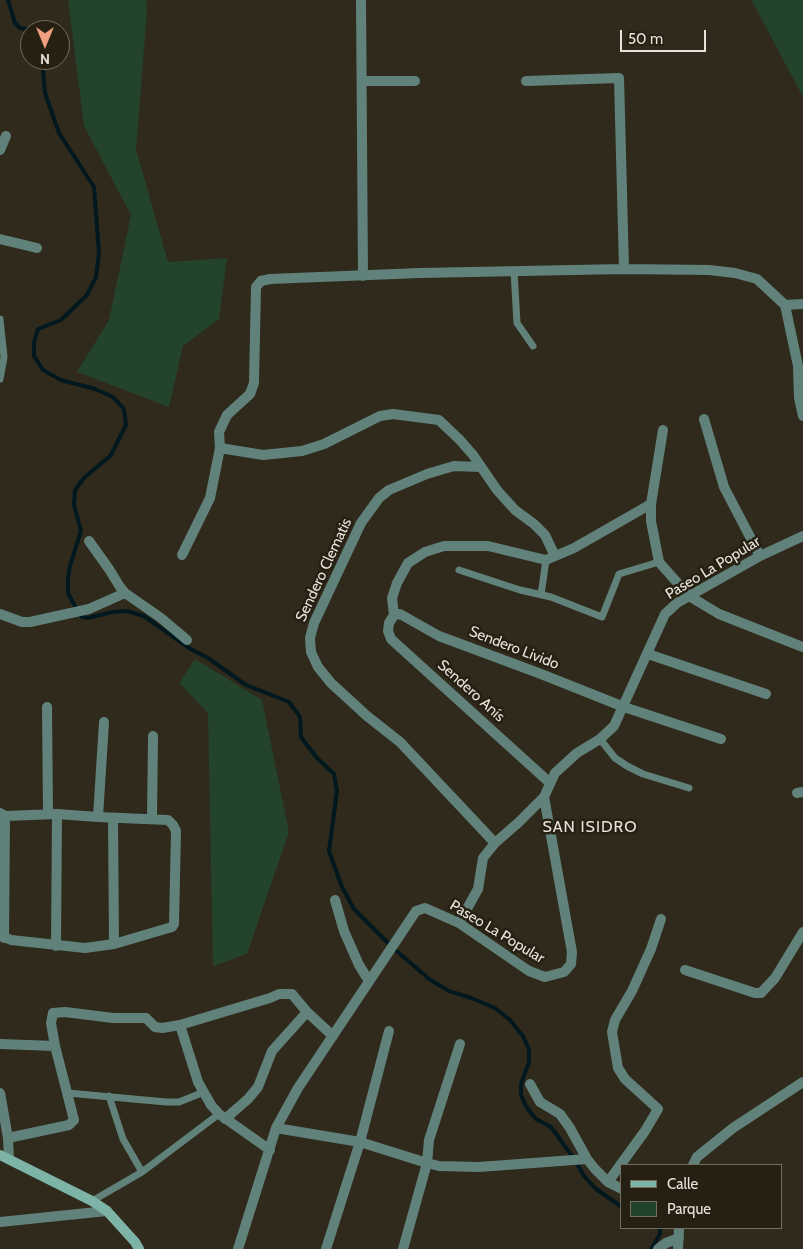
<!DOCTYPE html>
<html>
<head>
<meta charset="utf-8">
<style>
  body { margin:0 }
  #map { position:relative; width:803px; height:1249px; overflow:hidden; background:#302a1c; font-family:Cabin,sans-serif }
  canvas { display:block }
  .legend { position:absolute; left:620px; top:1164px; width:162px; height:65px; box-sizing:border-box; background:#262012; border:1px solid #736e62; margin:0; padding:6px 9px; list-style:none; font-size:15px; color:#e7e3da }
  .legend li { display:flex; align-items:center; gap:10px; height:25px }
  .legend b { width:25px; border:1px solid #736e62 }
  .north { position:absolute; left:20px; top:20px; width:50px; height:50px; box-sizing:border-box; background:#262012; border:1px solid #736e62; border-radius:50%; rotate:180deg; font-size:14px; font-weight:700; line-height:20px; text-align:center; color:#e7e3da }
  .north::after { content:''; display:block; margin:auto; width:18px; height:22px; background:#f2a081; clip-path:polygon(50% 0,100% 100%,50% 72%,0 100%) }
  .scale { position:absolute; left:620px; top:30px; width:86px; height:22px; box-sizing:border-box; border:2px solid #e7e3da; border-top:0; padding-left:6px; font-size:15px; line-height:18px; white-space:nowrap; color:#e7e3da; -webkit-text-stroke:4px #262012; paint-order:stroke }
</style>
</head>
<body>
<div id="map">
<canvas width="803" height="1249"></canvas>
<ul class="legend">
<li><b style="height:6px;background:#7eb4a7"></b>Calle</li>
<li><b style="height:14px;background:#24432b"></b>Parque</li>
</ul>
<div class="north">N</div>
<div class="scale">50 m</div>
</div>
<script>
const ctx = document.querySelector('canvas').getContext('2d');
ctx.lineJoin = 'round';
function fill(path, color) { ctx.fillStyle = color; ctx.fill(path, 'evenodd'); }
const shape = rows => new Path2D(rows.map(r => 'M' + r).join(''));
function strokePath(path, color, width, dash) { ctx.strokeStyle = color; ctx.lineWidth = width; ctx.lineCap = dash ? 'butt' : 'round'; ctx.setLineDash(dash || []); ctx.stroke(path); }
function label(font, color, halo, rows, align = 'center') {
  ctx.font = font + ' Cabin,sans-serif'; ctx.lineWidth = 5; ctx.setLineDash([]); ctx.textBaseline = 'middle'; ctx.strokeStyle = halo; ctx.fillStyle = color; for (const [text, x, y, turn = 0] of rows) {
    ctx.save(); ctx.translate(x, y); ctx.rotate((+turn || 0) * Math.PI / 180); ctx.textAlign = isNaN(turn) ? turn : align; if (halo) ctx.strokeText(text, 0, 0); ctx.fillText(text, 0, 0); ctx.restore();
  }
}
const green = shape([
  [68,0,146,0,147,11,136,149,168,262,227,258,219,319,183,346,169,407,77,372,109,320,131,215,84,126],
  [752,0,803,0,803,97,753,3],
  [195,659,262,700,289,832,247,954,213,966,208,713,179,683]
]);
const stream = shape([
  [8,0,15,23,20,28,31,30],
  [39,60,43,70,45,93,59,133,94,187,99,253,96,277,87,295,61,320,38,329,34,342,34,356,43,370,61,380,95,389,113,397,124,409,126,425,111,455,84,478,75,490,74,505,81,531,70,566,68,578,68,593,78,612,82,617,88,618,112,612,127,611,144,616,189,648,208,658,246,685,289,702,300,717,301,737,316,757,334,774,337,791,329,851,342,887,354,909,392,947,429,979,449,991,471,998,495,1008,510,1020,523,1036,529,1050,529,1062,521,1084,521,1095,527,1108,536,1119,551,1127,575,1160,584,1176,596,1189,622,1207],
  [651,1249,660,1234,660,1228]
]);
const service = shape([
  [514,271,517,323,533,346],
  [0,319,4,357,0,379],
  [459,570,520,590,551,597,602,617,619,574,659,562],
  [541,595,546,560],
  [600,739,615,758,627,766,643,774,689,788],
  [68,1093,166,1102,179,1102,204,1092],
  [109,1096,123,1139,142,1172],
  [92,1201,142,1172,219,1114]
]);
const minor = shape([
  [361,0,363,276],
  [362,81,415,81],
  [526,81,619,78,624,269],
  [0,150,6,136],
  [0,239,37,248],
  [785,305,803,304],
  [704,419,724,487,760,556],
  [663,430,651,504,651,521,659,562,689,596,719,614,803,647],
  [220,448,263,455,302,451,324,444,380,416,393,414,439,420,459,439,473,455,497,490,515,510,534,524,545,535,555,556],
  [481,467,454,466,427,474,389,490,379,498,361,523,314,623,310,638,311,652,318,667,331,683,367,716,400,742,495,843],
  [89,541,109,569,120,587,125,593],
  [182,555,210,498,220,448,219,432,227,415,250,394,254,383,256,287,261,281,270,279,420,273,624,269,709,270,735,273,757,279,785,305,798,366,799,398,803,416],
  [0,614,22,622,30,622,89,609,125,593,161,618,187,640],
  [394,615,400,614,439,636,541,674,624,707,721,739],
  [394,615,392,598,397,583,408,563,425,552,444,546,488,546,546,560,574,548,651,504],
  [394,615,389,623,388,631,391,639,550,783],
  [648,654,766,694],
  [47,707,48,813],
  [797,793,803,792],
  [0,813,5,816,57,814,98,817,168,820,173,825,176,831,174,924,172,927,114,944,85,948,11,940,0,935],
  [98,817,104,722],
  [113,818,114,944],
  [152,819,153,736],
  [335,900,344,931,359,965,369,981],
  [459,923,478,889,483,858,495,843,519,822,544,797],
  [4,938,5,816],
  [56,946,57,814],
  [685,970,755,993,761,993,775,978,803,932],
  [180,1025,198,1082,211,1105,219,1114,270,1150],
  [0,1044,55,1046],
  [530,1084,540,1102,560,1114,570,1128,587,1159,595,1169,608,1182,622,1189],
  [0,1093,8,1138,9,1159],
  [225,1119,248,1099,258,1087,272,1051,307,1012],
  [276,1128,360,1142,427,1163,439,1166,479,1167,587,1159],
  [8,1138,69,1125,74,1120,55,1046,51,1023,53,1013,65,1012,113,1018,146,1018,155,1027,162,1028,180,1025,270,998,279,994,292,994,307,1012,333,1036],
  [693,1165,697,1157,733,1128,803,1082],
  [608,1182,645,1131,658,1109,625,1079,618,1068,612,1032,615,1020,632,991,651,949,661,919],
  [0,1222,107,1211],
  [238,1249,276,1128,298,1088,416,911,425,908,459,923,529,971,545,977,564,972,571,964,572,952,544,797,555,773,577,753,600,739,614,726,665,614,677,603,760,556,803,536],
  [326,1249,360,1142,389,1031],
  [403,1249,427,1163,429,1140,460,1044],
  [658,1249,666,1243,679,1238],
  [678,1249,679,1228]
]);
const secondary = shape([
  [0,1155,92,1201,107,1211,135,1242,139,1249]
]);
const streetNames = [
  ["Paseo La Popular",713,568,-31],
  ["Sendero Clematis",324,570,-65],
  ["Sendero Livido",514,648,21],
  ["Sendero Anís",471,691,42],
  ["Paseo La Popular",497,932,31]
];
const neighbourhoodNames = [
  ["SAN ISIDRO",590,827]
];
fill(green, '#24432b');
strokePath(stream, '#00181e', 4);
strokePath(service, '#61827a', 7);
strokePath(minor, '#61827a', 10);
strokePath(secondary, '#7eb4a7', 10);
label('15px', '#e7e3da', '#262012', streetNames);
ctx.letterSpacing = '1px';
label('16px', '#e7e3da', '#262012', neighbourhoodNames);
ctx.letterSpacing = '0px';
</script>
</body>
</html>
